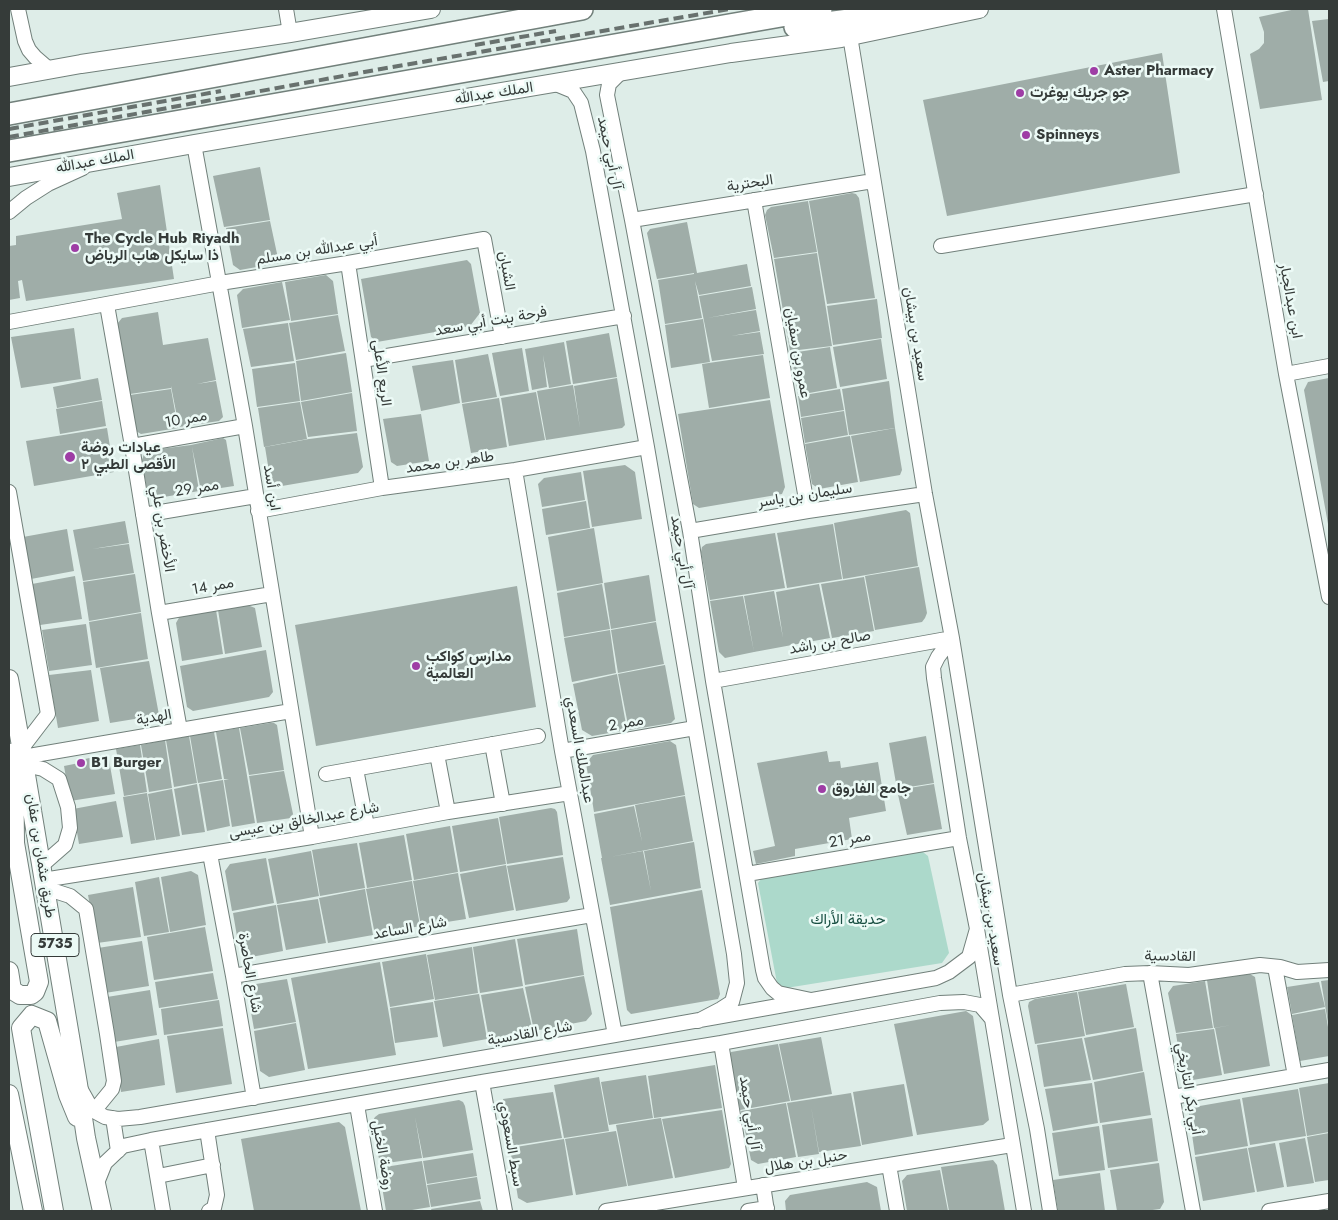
<!DOCTYPE html>
<html>
<head>
<meta charset="utf-8">
<style>
  body { margin:0 }
  #map { position:relative; width:1338px; height:1220px; overflow:hidden; background:#deede8; font-family:Jost,sans-serif }
  canvas { display:block }
  .frame { position:absolute; inset:0; border:10px solid #353b39; pointer-events:none }
</style>
</head>
<body>
<div id="map">
<canvas width="1338" height="1220"></canvas>
<div class="frame"></div>
</div>
<script>
const ctx = document.querySelector('canvas').getContext('2d');
ctx.lineJoin = 'round';
function fill(path, color) { ctx.fillStyle = color; ctx.fill(path, 'evenodd'); }
const shape = rows => new Path2D(rows.map(r => 'M' + r).join(''));
function strokePath(path, color, width, dash) { ctx.strokeStyle = color; ctx.lineWidth = width; ctx.lineCap = dash ? 'butt' : 'round'; ctx.setLineDash(dash || []); ctx.stroke(path); }
function label(font, color, halo, rows, align = 'center') {
  ctx.font = font + ' Jost,Vazirmatn,sans-serif'; ctx.lineWidth = 5; ctx.setLineDash([]); ctx.textBaseline = 'middle'; ctx.strokeStyle = halo; ctx.fillStyle = color; for (const [text, x, y, turn = 0] of rows) {
    ctx.save(); ctx.translate(x, y); ctx.rotate((+turn || 0) * Math.PI / 180); ctx.textAlign = isNaN(turn) ? turn : align; if (halo) ctx.strokeText(text, 0, 0); ctx.fillText(text, 0, 0); ctx.restore();
  }
}
const green = shape([
  [919,849,928,856,949,953,942,963,786,988,777,983,758,883,765,874]
]);
const building = shape([
  [1296,9,1308,9,1322,100,1260,109,1250,54,1259,49,1264,43,1264,32,1259,17],
  [1329,19,1329,81,1323,82,1312,21],
  [1162,53,1180,173,947,216,923,100],
  [260,167,270,220,224,227,213,176],
  [160,185,174,279,26,301,22,280,18,281,20,298,9,300,9,246,16,245,16,236,122,219,117,193],
  [852,193,856,194,859,198,875,298,827,304,809,201],
  [808,201,817,252,774,258,765,215,767,210,771,207],
  [270,221,279,263,240,270,233,265,226,228],
  [687,222,697,273,747,264,751,286,699,295,695,281,702,318,665,324,658,280,694,274,694,273,657,279,647,233,650,229],
  [817,253,832,346,790,351,774,259],
  [467,260,471,264,480,313,470,326,377,342,371,337,361,279],
  [326,275,333,281,338,314,291,321,285,282],
  [282,282,290,320,242,328,237,295,243,289],
  [752,287,756,309,707,318,756,310,760,331,731,336,760,332,764,354,712,361,699,296],
  [877,299,882,338,833,345,827,306],
  [158,312,163,345,208,338,216,380,197,384,216,381,223,417,219,421,179,427,171,386,171,388,130,394,117,324,122,318],
  [338,315,345,351,296,360,289,323],
  [703,319,710,362,671,368,665,325],
  [288,323,294,361,251,367,243,329],
  [74,328,81,379,21,388,11,337],
  [609,333,617,377,573,384,566,341],
  [881,339,887,379,840,387,833,347],
  [564,342,571,384,549,388,543,355,547,387,532,390,525,349],
  [830,347,837,388,798,395,791,353],
  [522,348,529,391,500,396,492,353],
  [346,353,352,392,301,401,296,361],
  [488,354,497,397,462,403,455,360],
  [763,355,770,398,709,408,702,364],
  [453,360,460,403,421,411,412,366],
  [295,363,300,401,257,407,252,369],
  [98,378,102,400,57,408,53,387],
  [617,378,625,425,622,428,546,440,537,391,573,385,580,428,574,386],
  [1329,378,1329,524,1328,524,1304,390,1308,382],
  [889,381,895,428,849,435,842,389],
  [171,389,178,428,141,434,136,431,130,395],
  [840,389,844,410,801,417,798,396],
  [536,392,545,440,509,446,501,398],
  [352,393,357,431,308,437,301,402],
  [499,398,507,447,471,453,462,404],
  [770,400,785,487,782,494,699,508,693,504,678,414],
  [102,401,106,426,60,434,56,409],
  [300,402,307,439,264,447,258,408],
  [844,411,848,435,805,443,801,418],
  [421,414,429,461,397,466,391,462,383,419],
  [107,428,114,472,34,486,26,441],
  [895,428,902,470,900,475,860,482,851,436],
  [357,433,363,467,358,473,276,487,271,484,265,447,309,439],
  [850,436,858,482,819,489,812,484,805,444],
  [223,438,226,440,234,486,201,491,192,447,199,491,152,499,148,496,142,460,145,451,191,445],
  [625,465,635,472,642,519,592,527,583,471],
  [581,472,585,500,542,507,538,484,544,478],
  [586,501,590,528,546,535,542,509],
  [906,510,910,513,918,566,843,579,834,523],
  [125,521,129,543,92,549,129,544,134,573,83,581,73,530],
  [833,524,842,579,787,588,777,533],
  [594,528,603,583,557,591,548,537],
  [67,529,74,571,31,579,23,537],
  [775,533,785,588,710,600,701,552,702,547,706,544],
  [919,567,927,613,925,618,922,622,875,630,865,576],
  [135,574,141,612,89,621,83,582],
  [649,575,656,621,611,629,604,583],
  [75,576,82,619,40,625,32,584],
  [864,577,874,631,832,638,821,584],
  [602,584,610,629,564,637,557,593],
  [819,584,830,638,754,652,744,596,774,591,783,638,776,592],
  [517,586,536,707,316,746,295,625],
  [743,596,754,652,725,658,719,652,710,601],
  [245,604,255,608,262,647,225,654,218,610],
  [216,610,223,654,182,661,176,623,180,616],
  [141,613,148,659,96,668,89,622],
  [656,622,664,664,618,673,611,630],
  [86,624,92,665,49,671,42,630],
  [610,630,616,673,572,682,564,638],
  [266,650,273,692,269,697,193,711,187,707,180,666],
  [149,661,159,715,110,723,100,668],
  [665,665,675,719,671,723,629,730,618,674],
  [91,670,99,721,58,728,49,675],
  [617,674,627,730,592,736,582,730,573,684],
  [270,723,274,723,277,725,284,770,249,775,240,728],
  [239,728,255,823,232,827,224,780,229,779,224,779,216,732],
  [214,732,222,779,198,783,190,736],
  [189,736,197,783,174,787,166,740],
  [926,736,934,783,897,789,889,743],
  [165,740,172,788,149,792,141,745],
  [670,741,676,745,685,795,594,812,586,763,593,755],
  [140,745,147,792,124,796,116,749],
  [827,751,829,762,840,761,841,768,878,762,886,811,849,818,852,839,795,849,795,856,756,864,753,851,775,846,757,763],
  [108,754,115,794,70,801,64,766,84,762,86,767,85,759],
  [284,771,293,814,291,818,257,823,249,776],
  [223,780,230,826,207,831,199,784],
  [197,784,205,832,182,835,174,789],
  [934,784,942,829,907,835,897,790],
  [172,789,180,836,156,840,148,794],
  [147,793,155,840,131,844,123,797],
  [685,796,693,841,610,857,643,851,651,891,644,851,694,842,701,888,610,905,601,858,602,858,594,814,634,806,642,842,635,805],
  [116,801,123,837,79,844,73,809],
  [551,808,555,809,557,812,563,855,507,864,499,817],
  [498,818,506,864,460,872,452,826],
  [450,826,458,872,414,880,406,834],
  [404,835,412,880,367,888,359,843],
  [357,843,365,888,320,896,312,850],
  [311,851,319,896,277,904,268,859],
  [563,857,570,898,567,902,516,911,507,866],
  [266,858,274,903,232,911,225,871,230,864],
  [506,865,514,910,469,918,460,874],
  [191,871,198,875,206,925,170,932,161,877],
  [458,873,466,919,421,926,413,881],
  [159,877,169,932,144,936,135,882],
  [412,881,420,926,375,935,366,889],
  [133,887,141,937,97,943,88,895],
  [365,889,373,935,328,943,319,898],
  [702,890,720,994,718,999,631,1014,627,1010,610,907],
  [318,899,326,943,286,950,277,905],
  [276,905,283,951,246,958,240,954,233,913],
  [205,927,213,971,154,980,147,937],
  [577,929,584,975,525,985,517,939],
  [515,939,523,986,480,993,473,947],
  [142,941,149,986,105,993,98,948],
  [472,947,478,993,435,1000,427,955],
  [426,954,434,999,390,1007,382,962],
  [380,962,396,1055,308,1069,291,978],
  [213,973,218,999,159,1008,155,982],
  [1250,974,1255,977,1270,1066,1224,1074,1215,1028,1232,1025,1214,1028,1207,980],
  [584,976,592,1014,586,1021,534,1031,525,987],
  [287,979,296,1022,254,1029,249,1001,254,1001,250,985],
  [1329,980,1329,1023,1328,1023,1321,981],
  [1205,981,1213,1028,1176,1033,1168,993,1173,986],
  [1319,982,1325,1007,1292,1014,1287,987],
  [1126,984,1134,1027,1086,1035,1078,992],
  [523,988,533,1032,489,1039,481,995],
  [150,990,157,1035,114,1042,107,997],
  [1077,992,1085,1036,1035,1044,1028,1006,1029,1002,1035,999],
  [479,994,487,1039,443,1047,434,1001],
  [219,1000,223,1026,164,1035,161,1009],
  [433,1002,438,1037,395,1043,390,1008],
  [1325,1009,1329,1033,1329,1056,1300,1061,1292,1015],
  [966,1011,973,1016,989,1120,983,1125,917,1135,894,1024],
  [296,1023,305,1070,269,1077,260,1071,254,1031],
  [223,1028,232,1084,176,1093,167,1036],
  [1136,1028,1143,1071,1093,1080,1084,1038],
  [1214,1029,1222,1075,1187,1081,1183,1077,1176,1034],
  [821,1037,832,1094,791,1101,779,1044],
  [1082,1038,1091,1080,1044,1087,1037,1045],
  [159,1039,165,1085,121,1092,116,1047],
  [778,1044,790,1101,740,1110,729,1056,731,1052],
  [715,1065,722,1108,654,1118,648,1076],
  [1144,1072,1151,1115,1100,1123,1094,1082],
  [646,1075,653,1118,609,1125,601,1082],
  [599,1077,609,1131,564,1138,554,1085],
  [1092,1083,1098,1123,1053,1131,1045,1089],
  [1329,1083,1329,1132,1307,1136,1299,1088],
  [904,1084,913,1136,862,1145,853,1092],
  [1298,1089,1306,1136,1250,1145,1242,1098],
  [553,1092,562,1138,511,1146,503,1099],
  [851,1093,861,1146,819,1152,811,1106,819,1154,798,1157,787,1103],
  [1240,1099,1248,1146,1195,1155,1189,1114,1194,1107],
  [459,1100,463,1102,465,1106,473,1150,423,1158,415,1117,422,1158,380,1164,372,1122,375,1117,379,1114],
  [786,1103,796,1157,758,1164,751,1160,741,1111],
  [722,1110,731,1164,729,1168,675,1178,662,1119],
  [661,1118,673,1178,628,1186,616,1125],
  [1152,1118,1158,1161,1108,1168,1102,1125],
  [339,1122,345,1127,361,1211,254,1211,241,1139],
  [1099,1126,1105,1170,1059,1176,1052,1133],
  [616,1131,627,1186,576,1195,565,1139],
  [1329,1133,1329,1180,1315,1182,1307,1137],
  [1305,1138,1314,1183,1287,1187,1279,1143],
  [564,1139,573,1195,527,1203,518,1198,510,1148],
  [1275,1143,1284,1187,1257,1192,1248,1148],
  [1247,1148,1255,1192,1203,1201,1195,1157],
  [473,1153,477,1176,427,1184,423,1161],
  [993,1160,997,1165,1005,1211,949,1211,941,1167],
  [422,1161,430,1207,406,1211,386,1211,379,1168],
  [1159,1163,1164,1202,1160,1209,1145,1211,1117,1211,1110,1170],
  [940,1170,948,1211,907,1211,902,1181,907,1175],
  [1100,1173,1105,1211,1058,1211,1053,1180],
  [477,1177,481,1199,431,1207,427,1185],
  [867,1182,877,1187,881,1211,786,1211,785,1201,790,1195],
  [480,1201,483,1211,432,1211,431,1209]
]);
const minor = shape([
  [18,9,25,41,29,50,35,57,50,70],
  [286,9,290,33],
  [1224,9,1286,374,1329,597],
  [850,36,925,494,952,638,1010,995,1037,1129,1050,1211],
  [621,72,609,84,607,95,632,220,690,531,713,681,763,970,765,978,772,988,778,993,811,1000],
  [556,84,573,91,581,103,593,151,647,447,734,954,737,983,732,1002,721,1009,698,1021],
  [194,144,245,426,312,837],
  [754,200,808,511],
  [9,212,26,198,48,184,83,168],
  [632,220,873,181],
  [941,246,1256,194],
  [348,263,382,488],
  [107,305,132,446,159,613,180,730],
  [9,322,220,283,348,263,484,239,502,337],
  [363,360,624,316],
  [1286,374,1329,366],
  [132,446,245,426],
  [515,470,562,751,615,1035],
  [9,492,48,714,22,748],
  [258,511,382,488,515,470,647,447],
  [143,515,256,496],
  [690,531,808,511,925,494],
  [159,613,272,594],
  [952,638,938,657,933,667,934,678,959,838,977,929,1024,1211],
  [713,681,952,638],
  [492,744,503,804],
  [562,751,695,728],
  [437,754,448,812],
  [23,757,291,711],
  [25,765,43,769,59,779,68,807,70,828,65,845,41,866],
  [356,769,367,826],
  [326,774,538,736],
  [210,854,233,976,254,1098],
  [747,874,959,838],
  [43,880,312,837,448,812,570,793],
  [45,888,70,896,86,909,107,1034,114,1081,112,1089,94,1111],
  [1275,967,1295,1076],
  [1150,973,1193,1211],
  [233,976,592,915],
  [1010,995,1125,974,1150,973,1189,975,1260,965,1280,967,1297,972,1329,970],
  [721,1043,745,1188],
  [482,1082,505,1211],
  [81,1090,90,1106,94,1111,105,1117,118,1119,140,1117,615,1035,936,978,949,972,969,957,977,929],
  [1173,1097,1329,1070],
  [357,1105,375,1211],
  [113,1118,118,1151],
  [207,1130,217,1195,214,1208,209,1211],
  [151,1140,163,1211],
  [889,1165,897,1211],
  [158,1176,213,1165],
  [97,1183,105,1163,123,1146,151,1140,482,1082,721,1043,940,1003,964,1002,980,1005,992,1019],
  [763,1185,767,1211],
  [606,1211,1012,1145],
  [748,1211,767,1208],
  [1269,1211,1329,1201]
]);
const major = shape([
  [9,77,81,64,290,33,431,9],
  [9,177,194,144,731,53,841,38,979,9],
  [9,679,23,757,78,1084,86,1138,102,1211],
  [9,971,12,990,20,995,31,995,35,992,39,982,15,843,14,752],
  [9,1094,33,1211],
  [54,1211,23,1040,21,1028,32,1015,47,1021,68,1095,77,1117]
]);
const highway = shape([
  [795,27,934,9],
  [9,114,582,9],
  [9,151,821,9]
]);
const rail = shape([
  [475,45,556,31],
  [9,129,221,91],
  [9,137,381,69,730,9]
]);
const markers = [
  [1094,71,5,"#9e3da5"],
  [1020,93,5,"#9e3da5"],
  [1026,135,5,"#9e3da5"],
  [75,248,5,"#9e3da5"],
  [70,457,6,"#9e3da5"],
  [416,666,5,"#9e3da5"],
  [81,763,5,"#9e3da5"],
  [822,789,5,"#9e3da5"]
];
const shields = [
  [55,945,48]
];
const shieldNames = [
  ["5735",55,945]
];
const poiNames = [
  ["Aster Pharmacy",1104,71],
  ["جو جريك يوغرت",1030,93],
  ["Spinneys",1036,135],
  ["The Cycle Hub Riyadh",85,239],
  ["ذا سايكل هاب الرياض",85,256],
  ["عيادات روضة",81,448],
  ["الأقصى الطبي ٢",81,465],
  ["مدارس كواكب",426,657],
  ["العالمية",426,674],
  ["B1 Burger",91,763],
  ["جامع الفاروق",832,789]
];
const streetNames = [
  ["الملك عبدالله",494,94,-9],
  ["آل أبي حيمد",609,153,78],
  ["الملك عبدالله",95,162,-10],
  ["البحترية",750,184,-9],
  ["أبي عبدالله بن مسلم",317,251,-9],
  ["الشبان",506,271,80],
  ["ابن عبدالجبار",1290,301,80],
  ["فرحة بنت أبي سعد",491,322,-10],
  ["سعيد بن بيشان",915,334,81],
  ["عمرو بن سفيان",797,353,80],
  ["الريع الأعلى",381,373,82],
  ["ممر 10",186,420,-10],
  ["طاهر بن محمد",450,463,-8],
  ["ابن أسد",271,488,81],
  ["ممر 29",197,489,-9],
  ["سليمان بن ياسر",805,496,-9],
  ["الأخضر بن علي",162,529,81],
  ["آل أبي حيمد",681,552,80],
  ["ممر 14",213,587,-10],
  ["صالح بن راشد",830,643,-10],
  ["الهدية",154,718,-10],
  ["ممر 2",626,724,-10],
  ["عبدالملك السعدي",579,750,80],
  ["شارع عبدالخالق بن عيسى",304,821,-10],
  ["ممر 21",850,840,-10],
  ["طريق عثمان بن عفان",40,856,81],
  ["سعيد بن بيشان",990,919,80],
  ["شارع الساعد",410,929,-10],
  ["القادسية",1170,957,1],
  ["شارع الحاصرة",249,973,80],
  ["شارع القادسية",530,1034,-10],
  ["أبي بكر التاريخي",1188,1089,80],
  ["آل أبي حيمد",749,1113,81],
  ["سبط السعودي",510,1144,80],
  ["روضة الخيل",382,1155,80],
  ["حنبل بن هلال",806,1162,-9]
];
const parkNames = [
  ["حديقة الأراك",848,920]
];
fill(green, '#acd9cb');
fill(building, '#9fada8');
strokePath(minor, '#72807b', 16);
strokePath(major, '#72807b', 20);
strokePath(highway, '#72807b', 24);
strokePath(minor, '#fff', 14);
strokePath(major, '#fff', 18);
strokePath(highway, '#fff', 21);
strokePath(rail, '#68716e', 4, [10, 5]);
for (const [x, y, r, color] of markers) { const dot = new Path2D(); dot.arc(x, y, r, 0, 2 * Math.PI); ctx.fillStyle = color; ctx.fill(dot); strokePath(dot, '#ecfaf6', 2); }
for (const [x, y, w] of shields) { const box = new Path2D(); box.roundRect(x - w / 2, y - 11.5, w, 23, 4); ctx.fillStyle = '#ecfaf6'; ctx.fill(box); strokePath(box, '#353b39', 1); }
label('bold 14px', '#353b39', null, shieldNames);
label('bold 15px', '#353b39', '#ecfaf6', poiNames, 'left');
label('15px', '#353b39', '#ecfaf6', streetNames);
label('15px', '#174e41', '#ecfaf6', parkNames);
</script>
</body>
</html>
